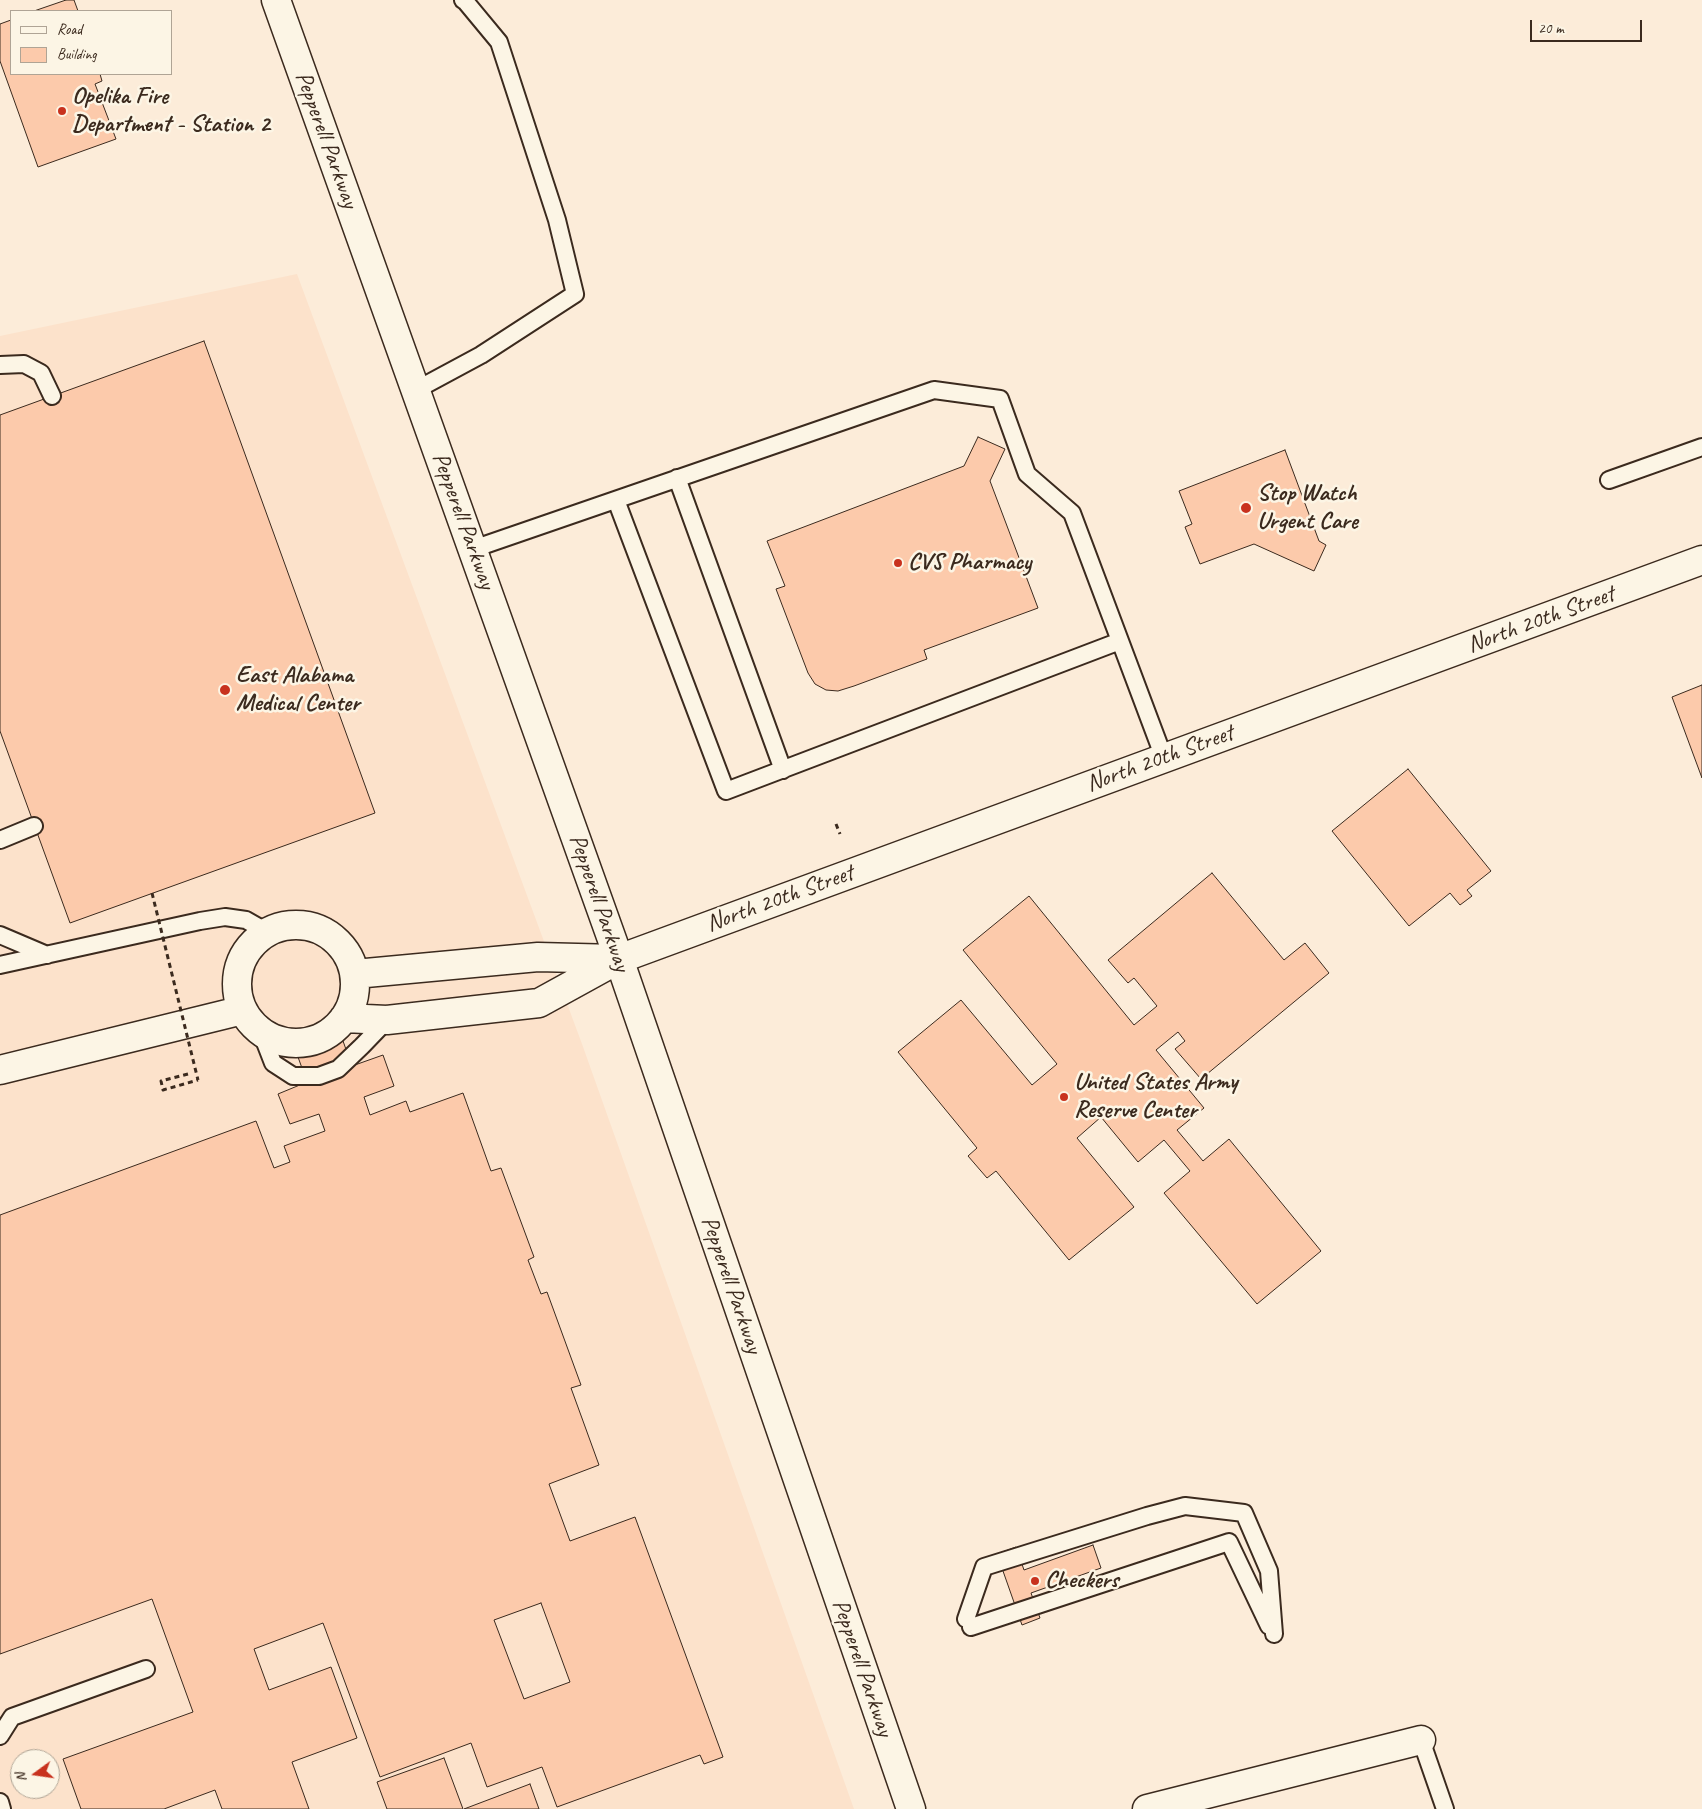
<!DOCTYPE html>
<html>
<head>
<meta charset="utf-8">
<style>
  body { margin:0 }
  #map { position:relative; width:1702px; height:1809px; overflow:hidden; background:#fcecd9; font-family:Caveat,sans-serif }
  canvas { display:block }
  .legend { position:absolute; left:10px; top:10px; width:162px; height:65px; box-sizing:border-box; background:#fcf5e5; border:1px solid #afa495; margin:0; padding:6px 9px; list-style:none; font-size:15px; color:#3b2a1e }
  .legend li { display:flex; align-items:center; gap:10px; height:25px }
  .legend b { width:25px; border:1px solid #afa495 }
  .north { position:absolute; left:10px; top:1749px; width:50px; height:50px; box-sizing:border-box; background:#fcf5e5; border:1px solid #afa495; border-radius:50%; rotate:256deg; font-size:14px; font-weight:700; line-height:20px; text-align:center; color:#3b2a1e }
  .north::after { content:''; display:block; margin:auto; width:18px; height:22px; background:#c8321e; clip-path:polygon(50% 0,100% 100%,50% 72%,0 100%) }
  .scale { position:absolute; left:1530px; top:20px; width:112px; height:22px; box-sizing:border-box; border:2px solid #3b2a1e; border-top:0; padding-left:6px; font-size:15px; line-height:18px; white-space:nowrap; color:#3b2a1e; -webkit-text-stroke:4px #fcf5e5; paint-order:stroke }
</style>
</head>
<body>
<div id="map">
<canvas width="1702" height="1809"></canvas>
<ul class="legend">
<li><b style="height:6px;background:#fcf5e5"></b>Road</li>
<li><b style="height:14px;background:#fccaab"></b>Building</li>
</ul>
<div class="north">N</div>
<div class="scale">20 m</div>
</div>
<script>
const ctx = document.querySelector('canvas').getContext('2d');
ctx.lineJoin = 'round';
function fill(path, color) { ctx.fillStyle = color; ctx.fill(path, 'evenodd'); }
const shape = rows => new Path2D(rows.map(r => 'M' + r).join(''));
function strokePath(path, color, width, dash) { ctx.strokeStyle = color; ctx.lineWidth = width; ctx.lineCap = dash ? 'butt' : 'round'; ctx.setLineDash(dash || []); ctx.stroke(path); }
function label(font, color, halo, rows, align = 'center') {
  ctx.font = font + ' Caveat,sans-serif'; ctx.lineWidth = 5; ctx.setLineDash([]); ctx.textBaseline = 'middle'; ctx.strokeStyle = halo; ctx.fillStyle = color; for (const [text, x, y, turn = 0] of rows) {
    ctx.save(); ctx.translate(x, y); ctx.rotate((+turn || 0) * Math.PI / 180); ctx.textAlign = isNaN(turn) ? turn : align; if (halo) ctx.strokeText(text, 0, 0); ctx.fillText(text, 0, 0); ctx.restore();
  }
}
const built = shape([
  [297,274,582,1044,854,1809,0,1809,0,336],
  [20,1759,50,1759,50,1789,20,1789]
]);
const building = shape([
  [66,0,74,0,78,11,34,11,66,0],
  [11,20,11,74,100,74,102,81,95,84,116,139,38,167,0,61,0,24,11,20],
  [204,341,375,813,70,923,0,731,0,415,204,341],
  [978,437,1005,449,990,481,1038,608,924,650,927,659,854,686,838,691,826,690,815,684,808,673,776,589,785,586,767,541,964,466,978,437],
  [1285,450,1319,541,1326,545,1314,571,1254,544,1200,564,1185,527,1192,524,1179,491,1285,450],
  [1702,685,1702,778,1672,697,1702,685],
  [1408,769,1491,871,1467,890,1472,896,1460,905,1450,893,1409,926,1332,831,1408,769],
  [1212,873,1284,960,1305,943,1329,973,1201,1079,1175,1049,1185,1041,1178,1032,1156,1050,1204,1108,1177,1130,1203,1161,1229,1139,1321,1251,1257,1304,1164,1193,1190,1171,1164,1140,1138,1162,1101,1117,1077,1138,1134,1207,1069,1260,996,1171,987,1178,968,1156,977,1148,898,1052,961,1000,1032,1085,1057,1064,963,950,1029,896,1134,1025,1157,1006,1134,978,1128,983,1108,960,1212,873],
  [343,1041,352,1066,383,1055,394,1086,364,1097,370,1115,406,1101,410,1112,463,1093,491,1171,501,1168,534,1257,528,1260,541,1294,547,1292,581,1385,571,1388,599,1465,549,1484,570,1541,635,1517,723,1757,704,1764,700,1755,557,1807,542,1767,487,1787,471,1743,380,1777,323,1623,254,1649,269,1690,331,1667,357,1738,292,1762,309,1809,222,1809,215,1790,164,1809,81,1809,63,1759,193,1712,152,1599,0,1654,0,1215,256,1121,274,1168,290,1162,284,1146,325,1131,319,1114,290,1124,278,1094,307,1082,298,1057,343,1041],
  [541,1603,570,1682,524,1699,494,1620,541,1603],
  [1093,1545,1101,1568,1031,1593,1040,1618,1022,1625,997,1554,1016,1547,1024,1570,1093,1545],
  [444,1758,463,1809,387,1809,377,1782,444,1758],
  [530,1784,539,1809,464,1809,530,1784]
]);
const path = shape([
  [836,824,840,834],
  [188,1074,161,1081,163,1090,198,1080]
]);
const service = shape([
  [0,365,24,364,41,373,52,396],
  [416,390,481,355,575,294,557,220,499,42,465,1,463,0],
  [677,478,783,770],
  [1609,480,1702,447],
  [616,500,726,791,1120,641],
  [473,549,934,390,1000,399,1027,474,1072,513,1164,758],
  [0,840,34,826],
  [0,935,47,955],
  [0,965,200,921,225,917,246,920,267,932],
  [261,1032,273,1063,293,1076,319,1076,338,1069,362,1046,387,1020],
  [966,1619,984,1567,1147,1516,1185,1506,1244,1513,1269,1571,1274,1634],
  [971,1627,1229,1542,1269,1626],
  [0,1736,12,1717,146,1669],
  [1421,1740,1445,1809],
  [0,1802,2,1809]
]);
const minor = shape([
  '237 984a59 59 0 1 1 118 0a59 59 0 1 1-118 0Z',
  [355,974,538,957,617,959],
  [344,1018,387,1020,539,1003,619,959,1702,560],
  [0,1070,243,1010],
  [1147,1809,1421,1740]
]);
const primary = shape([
  [276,0,619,959,911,1809]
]);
const pathBridge = shape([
  [152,893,198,1080]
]);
const markers = [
  [62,111,5,"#c8321e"],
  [1246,508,6,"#c8321e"],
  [898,563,5,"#c8321e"],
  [225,690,6,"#c8321e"],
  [1064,1097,5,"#c8321e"],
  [1035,1581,5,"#c8321e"]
];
const poiNames = [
  ["Opelika Fire",72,97],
  ["Department - Station 2",72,125],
  ["Stop Watch",1257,494],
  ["Urgent Care",1257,522],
  ["CVS Pharmacy",908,563],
  ["East Alabama",236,676],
  ["Medical Center",236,704],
  ["United States Army",1074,1083],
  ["Reserve Center",1074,1111],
  ["Checkers",1045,1581]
];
const streetNames = [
  ["Pepperell Parkway",326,140,70],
  ["Pepperell Parkway",463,521,70],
  ["North 20th Street",1541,620,-20],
  ["North 20th Street",1160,759,-20],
  ["North 20th Street",780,899,-20],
  ["Pepperell Parkway",599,903,71],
  ["Pepperell Parkway",731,1285,71],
  ["Pepperell Parkway",862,1668,71]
];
fill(built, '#fce2cb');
fill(building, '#fccaab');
strokePath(building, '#3b2a1e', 1);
strokePath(service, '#3b2a1e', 20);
strokePath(minor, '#3b2a1e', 31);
strokePath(primary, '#3b2a1e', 31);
strokePath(path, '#3b2a1e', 3, [5, 4]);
strokePath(service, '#fcf5e5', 16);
strokePath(minor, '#fcf5e5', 28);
strokePath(primary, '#fcf5e5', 28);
strokePath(pathBridge, '#3b2a1e', 3, [5, 4]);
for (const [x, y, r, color] of markers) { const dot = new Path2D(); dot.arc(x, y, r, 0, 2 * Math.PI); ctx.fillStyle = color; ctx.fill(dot); strokePath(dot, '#fcf5e5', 2); }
label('bold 24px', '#3b2a1e', '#fcf5e5', poiNames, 'left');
label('24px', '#3b2a1e', '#fcf5e5', streetNames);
</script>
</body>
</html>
